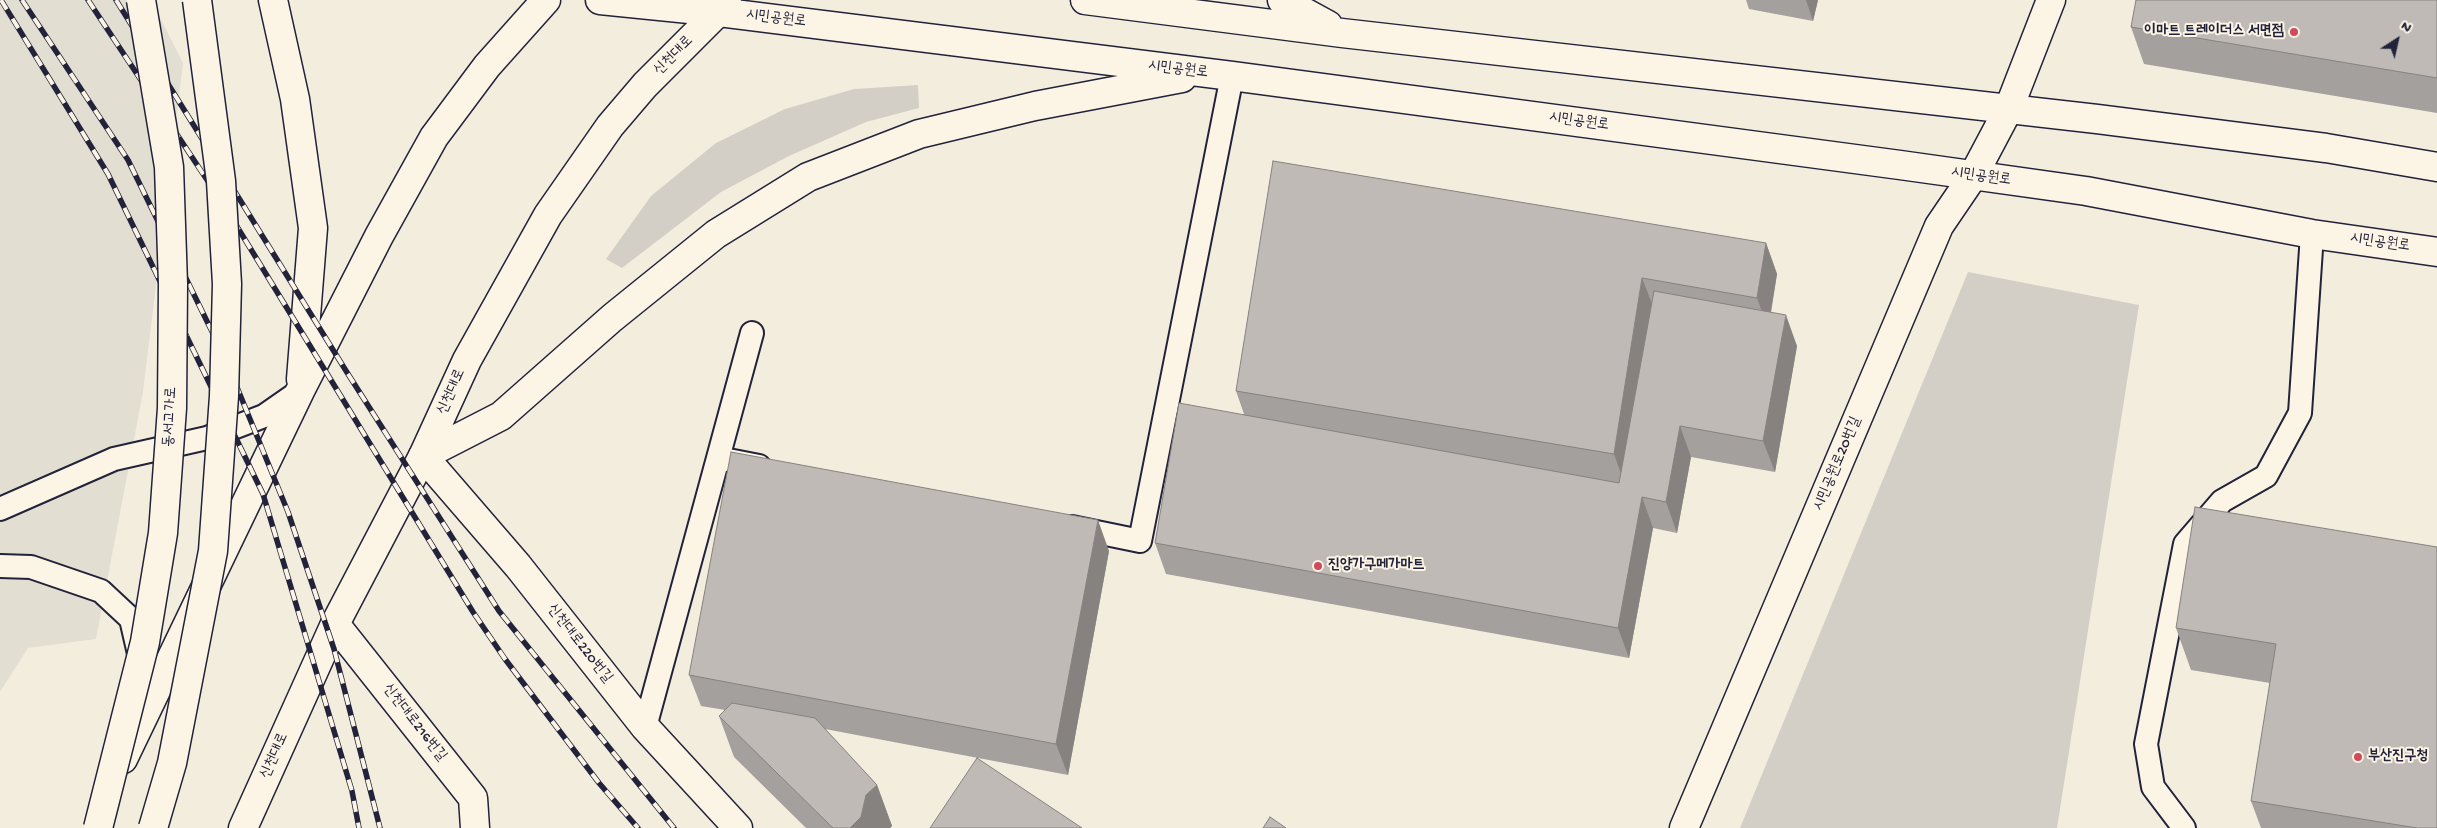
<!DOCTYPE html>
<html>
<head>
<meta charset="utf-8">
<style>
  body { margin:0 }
  #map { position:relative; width:2437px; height:828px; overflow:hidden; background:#f3edde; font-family:"Gochi Hand",sans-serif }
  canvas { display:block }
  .north { position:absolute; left:2372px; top:15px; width:50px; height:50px; -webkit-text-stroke:4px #fcf5e5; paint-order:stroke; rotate:35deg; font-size:14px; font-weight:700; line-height:20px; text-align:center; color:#22223b }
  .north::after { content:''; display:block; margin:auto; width:18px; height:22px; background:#22223b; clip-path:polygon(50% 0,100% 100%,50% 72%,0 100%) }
</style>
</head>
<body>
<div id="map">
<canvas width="2437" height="828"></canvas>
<div class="north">N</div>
</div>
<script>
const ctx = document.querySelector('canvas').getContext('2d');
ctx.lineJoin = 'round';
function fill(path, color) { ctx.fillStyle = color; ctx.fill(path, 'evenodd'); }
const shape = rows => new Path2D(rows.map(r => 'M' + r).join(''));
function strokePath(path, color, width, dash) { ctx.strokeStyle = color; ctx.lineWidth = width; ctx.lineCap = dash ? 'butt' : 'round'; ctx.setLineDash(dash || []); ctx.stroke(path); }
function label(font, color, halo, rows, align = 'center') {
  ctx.font = font + ' "Gochi Hand","Poor Story",sans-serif'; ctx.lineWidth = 4; ctx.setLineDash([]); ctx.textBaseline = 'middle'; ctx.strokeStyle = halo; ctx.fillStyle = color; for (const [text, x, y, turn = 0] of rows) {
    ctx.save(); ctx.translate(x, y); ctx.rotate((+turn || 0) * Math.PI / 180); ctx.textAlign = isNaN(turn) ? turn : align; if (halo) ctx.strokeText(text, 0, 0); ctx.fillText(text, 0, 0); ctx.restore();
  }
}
const built = shape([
  [0,0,151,0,183,63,143,392,96,639,28,648,0,692]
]);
const green = shape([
  [918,85,919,108,866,122,789,156,721,192,622,268,606,259,651,196,716,143,785,109,854,89],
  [1968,272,2139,305,2057,828,1740,828]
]);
const service = shape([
  [718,458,759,466],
  [0,509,114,459,207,438,264,416,300,391],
  [1072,527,1140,541,1232,76],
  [0,566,31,567,101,591,131,619,140,658],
  [645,727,752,333],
  [2184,828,2153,787,2146,744,2185,544,2222,501,2266,476,2300,413,2312,234]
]);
const minor = shape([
  [335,624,473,798,475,828],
  [1684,828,1939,226,1973,176,2009,108,2051,0]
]);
const tertiary = shape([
  [423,456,518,566,645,727,738,828]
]);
const secondary = shape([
  [273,0,295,99,313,228,301,379],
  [600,0,719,12,1232,76,1900,165,2086,191,2312,234,2437,252],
  [1085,0,1342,33,2097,119,2326,148,2437,167],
  [1282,0,1328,25],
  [423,456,501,416,612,318,716,234,808,177,919,134,1035,106,1182,78],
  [123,759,300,391,379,236,434,137,487,66,546,0],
  [243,828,335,624,423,456,467,360,548,215,610,126,645,85,727,3]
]);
const rail = shape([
  [1,0,108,174,263,494,352,791,359,828],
  [22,0,128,160,225,358,288,512,334,649,380,828],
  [88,0,225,207,473,612,505,659,599,783,638,828],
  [116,0,348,374,499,611,674,828]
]);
const trunkBridge = shape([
  [98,828,145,642,163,533,172,408,173,284,169,167,141,0],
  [153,828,172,763,213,551,224,396,227,284,221,181,197,0]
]);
const wall = shape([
  [1746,0,1818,0,1813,21,1749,9],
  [2437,0,2437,113,2144,64,2131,27],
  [1766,243,1777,274,1771,313,1797,346,1775,472,1691,457,1677,533,1653,528,1629,658,1166,574,1155,543,1244,414,1236,391],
  [2437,547,2437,828,2261,828,2251,801,2270,683,2191,670,2176,628],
  [1109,551,1068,775,825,729,877,785,892,826,890,828,806,828,734,757,719,716,725,710,701,706,689,675]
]);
const shadedWall = shape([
  [1806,0,1818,0,1813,21],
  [1766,243,1777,274,1768,328,1757,298],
  [1642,278,1654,309,1625,485,1614,454],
  [1786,315,1797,346,1775,472,1763,441],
  [1680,426,1691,457,1677,533,1666,502],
  [1642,497,1653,528,1629,658,1618,628],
  [1098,520,1109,551,1068,775,1056,744],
  [877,785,892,826,890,828,850,828,866,795]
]);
const building = shape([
  [2136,0,2437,0,2437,78,2131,27,2136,0],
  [1273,161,1766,243,1757,298,1642,278,1614,454,1236,391,1273,161],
  [1654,291,1786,315,1763,441,1680,426,1666,502,1642,497,1618,628,1155,543,1179,403,1619,483,1654,291],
  [731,452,1098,520,1056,744,689,675,731,452],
  [2195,507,2437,547,2437,828,2417,828,2251,801,2276,644,2176,628,2195,507],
  [732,703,815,718,877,785,866,795,861,817,850,828,833,828,719,716,732,703],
  [977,758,1082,828,930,828,977,758],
  [1270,817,1286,828,1263,828,1270,817]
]);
const markers = [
  [2294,32,5,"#d1495b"],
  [1318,566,5,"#d1495b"],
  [2358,757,5,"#d1495b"]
];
const streetNames = [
  ["시민공원로",776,19,7],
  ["신천대로",674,56,-45],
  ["시민공원로",1178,70,7],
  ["시민공원로",1579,122,8],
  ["시민공원로",1981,177,8],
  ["시민공원로",2380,243,8],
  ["신천대로",452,392,-66],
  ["동서고가로",171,417,-87],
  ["시민공원로20번길",1838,464,-67],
  ["신천대로220번길",579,644,52],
  ["신천대로216번길",414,723,52],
  ["신천대로",275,756,-66]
];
const poiNames = [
  ["이마트 트레이더스 서면점",2284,32,"right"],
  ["진양가구메가마트",1328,566],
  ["부산진구청",2368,757]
];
fill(built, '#e3ded2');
fill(green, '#d4cfc6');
strokePath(service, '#22223b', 26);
strokePath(minor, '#22223b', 31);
strokePath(tertiary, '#22223b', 31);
strokePath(secondary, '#22223b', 31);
strokePath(service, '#fcf5e5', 22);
strokePath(minor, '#fcf5e5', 28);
strokePath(tertiary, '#fcf5e5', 28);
strokePath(secondary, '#fcf5e5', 28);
strokePath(rail, '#22223b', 5.5);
strokePath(rail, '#fcf5e5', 4, [11]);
strokePath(trunkBridge, '#22223b', 31, []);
strokePath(trunkBridge, '#fcf5e5', 28);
fill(wall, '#a4a09d');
fill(shadedWall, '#86827f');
fill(building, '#bfbab6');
strokePath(building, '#86827f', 1);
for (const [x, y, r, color] of markers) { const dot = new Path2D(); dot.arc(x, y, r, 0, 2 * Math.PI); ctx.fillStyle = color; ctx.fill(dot); strokePath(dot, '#fcf5e5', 2); }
label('15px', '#22223b', '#fcf5e5', streetNames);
label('bold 15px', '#22223b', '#fcf5e5', poiNames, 'left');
</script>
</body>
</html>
